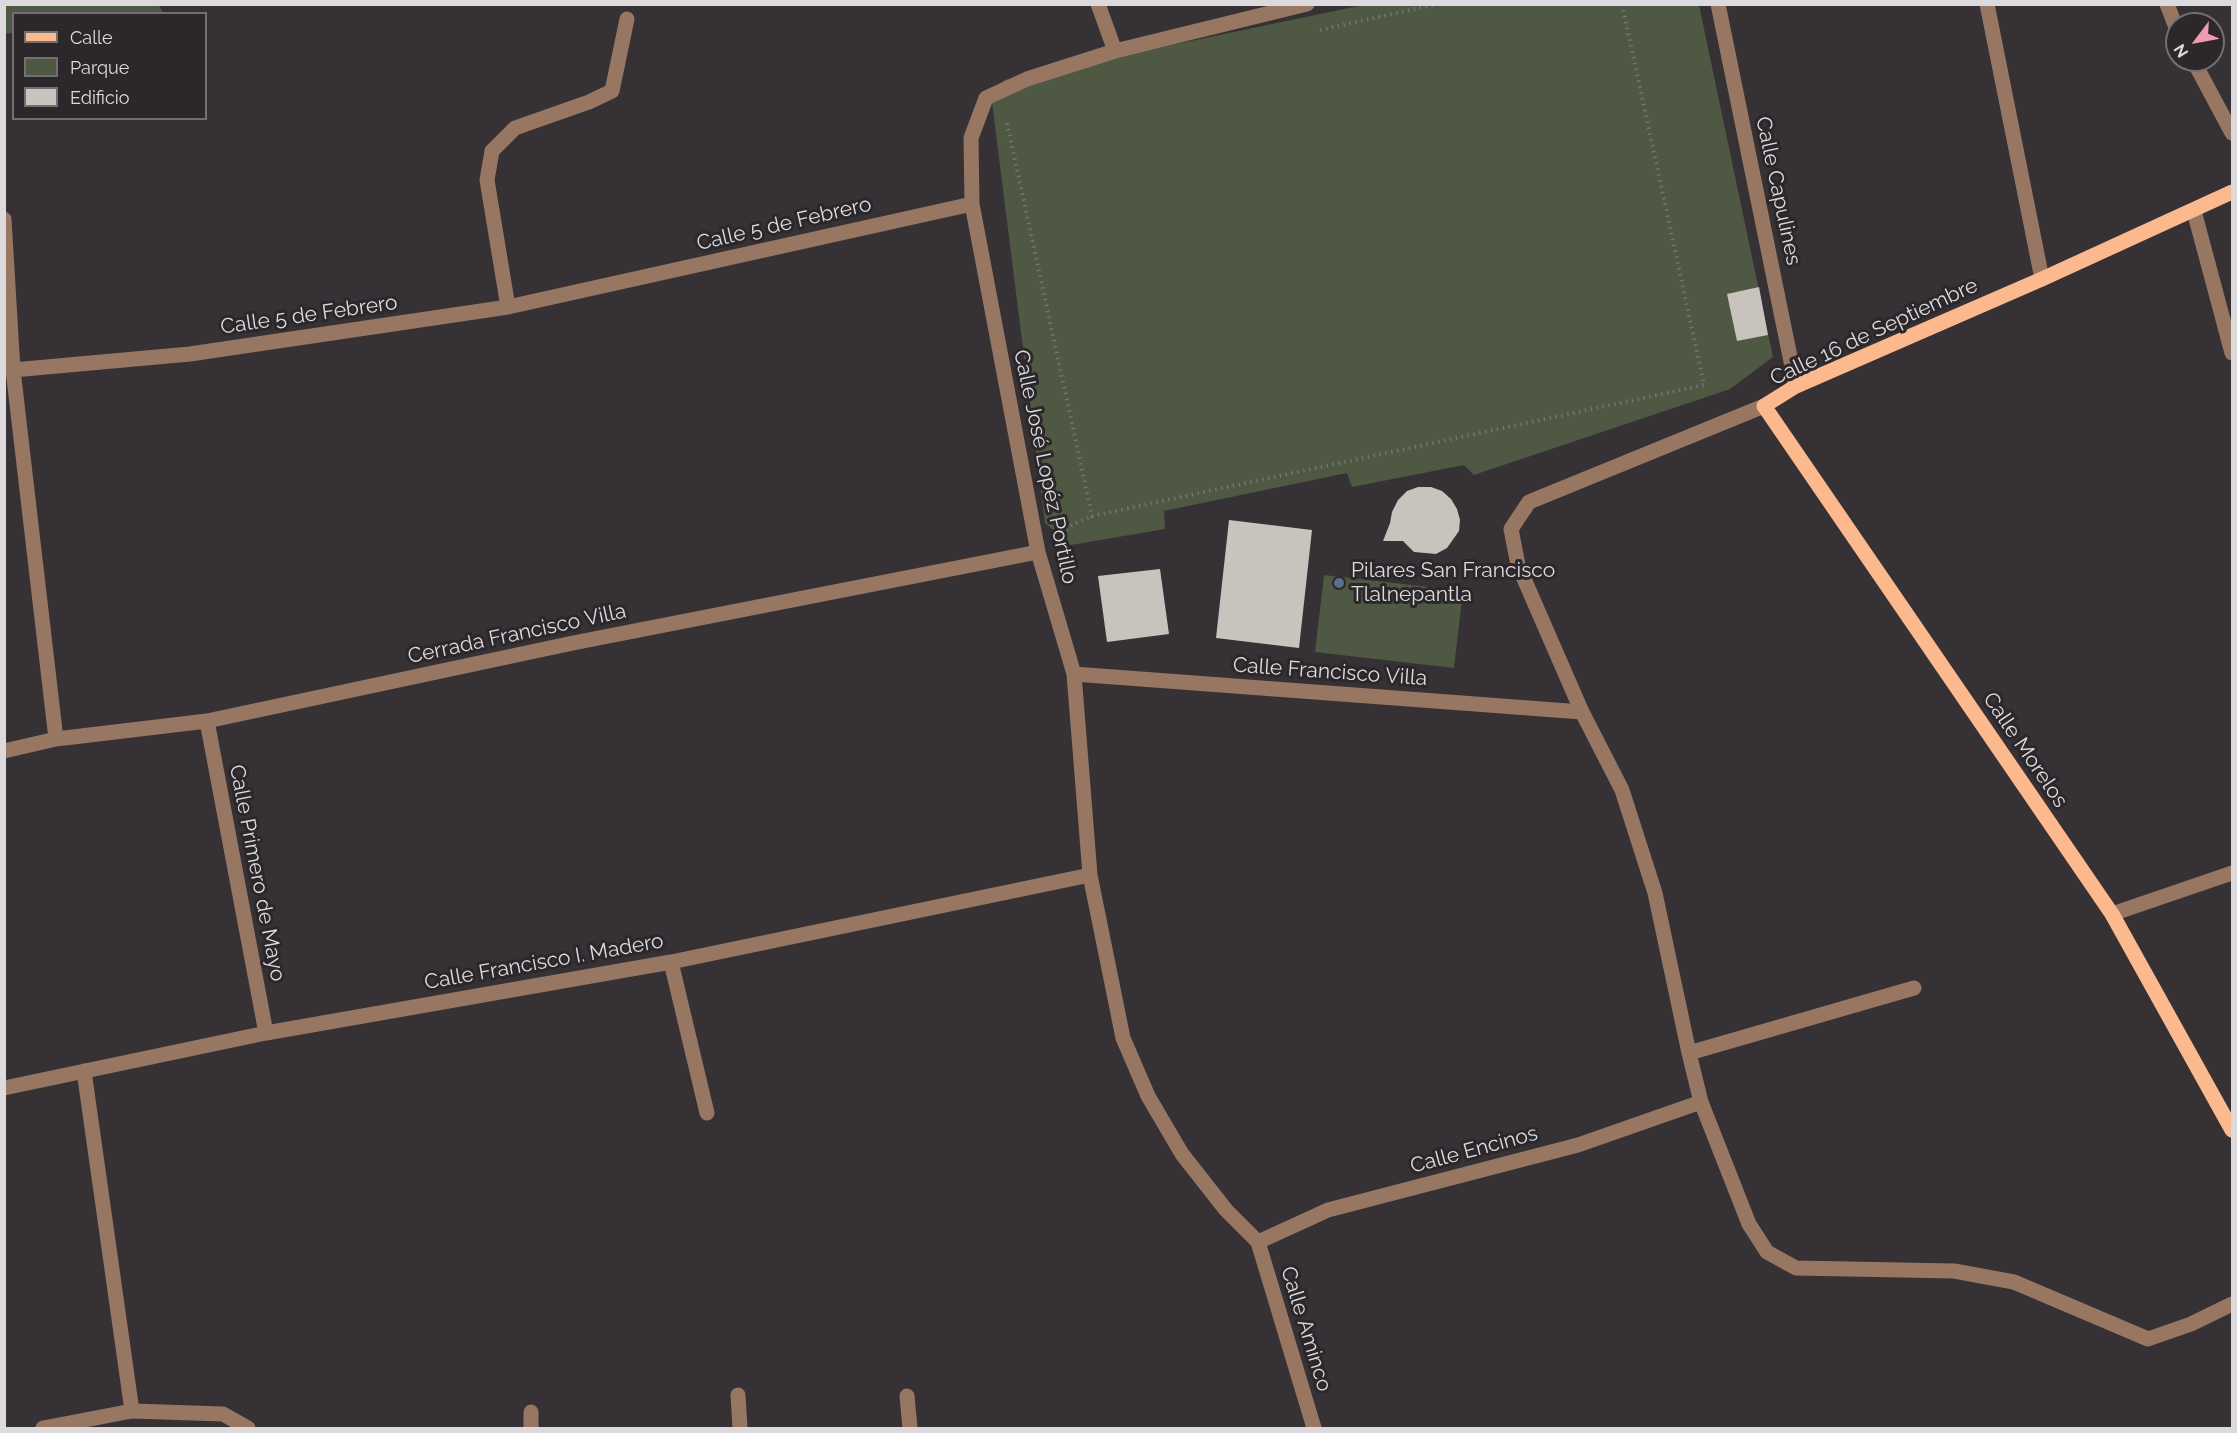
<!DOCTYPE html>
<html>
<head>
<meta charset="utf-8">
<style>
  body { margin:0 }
  #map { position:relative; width:2237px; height:1433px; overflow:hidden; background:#363135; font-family:Raleway,sans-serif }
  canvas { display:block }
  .frame { position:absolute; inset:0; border:6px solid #dddadd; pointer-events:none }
  .legend { position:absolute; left:12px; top:12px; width:195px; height:108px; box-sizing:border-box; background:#2b272b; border:2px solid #726f72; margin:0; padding:8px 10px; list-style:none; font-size:18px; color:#dddadd }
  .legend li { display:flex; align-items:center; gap:12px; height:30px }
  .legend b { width:30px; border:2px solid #726f72 }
  .north { position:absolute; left:2165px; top:12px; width:60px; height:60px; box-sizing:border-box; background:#2b272b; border:2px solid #726f72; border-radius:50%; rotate:238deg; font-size:16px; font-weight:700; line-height:24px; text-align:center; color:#dddadd }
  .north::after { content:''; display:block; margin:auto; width:21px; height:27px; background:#f19ab0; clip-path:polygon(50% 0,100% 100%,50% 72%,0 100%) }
</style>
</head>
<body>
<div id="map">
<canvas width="2237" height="1433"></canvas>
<div class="frame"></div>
<ul class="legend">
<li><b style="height:8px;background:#fcb98e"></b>Calle</li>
<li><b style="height:16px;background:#4e5843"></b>Parque</li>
<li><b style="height:16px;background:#c8c3bc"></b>Edificio</li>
</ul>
<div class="north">N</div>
</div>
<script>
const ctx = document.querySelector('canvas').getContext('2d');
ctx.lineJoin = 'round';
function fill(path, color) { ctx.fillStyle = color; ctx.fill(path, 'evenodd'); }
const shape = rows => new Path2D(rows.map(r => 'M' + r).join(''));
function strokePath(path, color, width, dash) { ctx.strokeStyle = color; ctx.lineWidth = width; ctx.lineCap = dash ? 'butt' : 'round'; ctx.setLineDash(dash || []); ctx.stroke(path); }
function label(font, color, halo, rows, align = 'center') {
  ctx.font = font + ' Raleway,sans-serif'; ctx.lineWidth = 6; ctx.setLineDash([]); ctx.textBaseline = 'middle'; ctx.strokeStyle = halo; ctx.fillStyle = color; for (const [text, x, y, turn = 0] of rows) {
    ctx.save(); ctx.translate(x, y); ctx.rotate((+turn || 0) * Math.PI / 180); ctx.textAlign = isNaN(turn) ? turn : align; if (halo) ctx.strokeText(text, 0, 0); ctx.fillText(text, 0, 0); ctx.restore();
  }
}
const green = shape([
  [5,4,159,5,163,13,14,14,13,33,5,34],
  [1363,5,1699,5,1773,357,1730,389,1474,475,1464,465,1352,487,1347,473,1164,511,1165,529,1071,545,1045,523,992,102,1004,80],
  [1324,575,1463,591,1454,668,1315,652]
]);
const building = shape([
  [1759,287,1768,335,1737,341,1727,294],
  [1418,487,1431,487,1442,491,1451,499,1457,509,1460,520,1459,531,1447,548,1436,554,1414,552,1403,541,1383,541,1390,523,1392,512,1398,500,1407,491],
  [1229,520,1312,530,1299,648,1216,638],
  [1160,569,1169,634,1107,642,1098,576]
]);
const path = shape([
  [1320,30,1437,4],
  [1007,123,1092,516,1704,385,1622,4],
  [1061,533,1072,525,1092,516]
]);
const minor = shape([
  [1098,4,1115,51],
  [1307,4,1115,51,1027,79,986,98,971,138,972,204,1038,552,1074,674,1090,875,1123,1038,1148,1096,1182,1154,1226,1210,1258,1242,1314,1428],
  [1718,4,1796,386],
  [1987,4,2042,279],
  [2167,4,2177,30],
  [2193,60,2232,133],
  [2194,211,2232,353],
  [4,219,13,370,56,739],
  [508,307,487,180,492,151,515,128,589,102,612,91,627,19],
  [13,370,190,354,508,307,972,204],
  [1764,406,1529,502,1511,529,1518,565,1582,712,1622,790,1655,893,1689,1053,1701,1102,1749,1224,1767,1252,1796,1268,1954,1271,2014,1282,2148,1339,2191,1324,2232,1304],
  [1074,674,1582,712],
  [207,721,266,1033],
  [4,751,56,739,207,721,573,643,1038,552],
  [2112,914,2232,873],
  [671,962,707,1113],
  [1689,1053,1914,988],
  [84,1071,132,1411],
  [4,1088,266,1033,671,962,1090,875],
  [1258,1242,1328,1210,1578,1145,1701,1102],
  [738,1395,740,1428],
  [907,1396,910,1428],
  [531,1412,531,1428],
  [43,1428,132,1411,223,1414,248,1428]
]);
const major = shape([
  [2232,192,2042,279,1796,386,1764,406,2112,914,2232,1130]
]);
const markers = [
  [1339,583,6,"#5c6f8a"]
];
const streetNames = [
  ["Calle Capulines",1778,191,78],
  ["Calle 5 de Febrero",784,224,-13],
  ["Calle 5 de Febrero",309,315,-8],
  ["Calle 16 de Septiembre",1874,332,-25],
  ["Calle José Lopéz Portillo",1045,467,78],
  ["Cerrada Francisco Villa",517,634,-12],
  ["Calle Francisco Villa",1330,672,4],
  ["Calle Morelos",2025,750,56],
  ["Calle Primero de Mayo",257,873,79],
  ["Calle Francisco I. Madero",544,962,-10],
  ["Calle Encinos",1474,1150,-15],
  ["Calle Aminco",1306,1329,73]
];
const poiNames = [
  ["Pilares San Francisco",1351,571],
  ["Tlalnepantla",1351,595]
];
fill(green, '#4e5843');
fill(building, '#c8c3bc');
strokePath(path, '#767275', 4, [1.5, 4.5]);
strokePath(minor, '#977662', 15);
strokePath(major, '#fcb98e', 15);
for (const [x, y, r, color] of markers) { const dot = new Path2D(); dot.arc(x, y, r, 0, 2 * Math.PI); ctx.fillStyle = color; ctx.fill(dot); strokePath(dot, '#2b272b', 2); }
label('21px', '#dddadd', '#2b272b', streetNames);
label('21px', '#dddadd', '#2b272b', poiNames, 'left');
</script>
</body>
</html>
